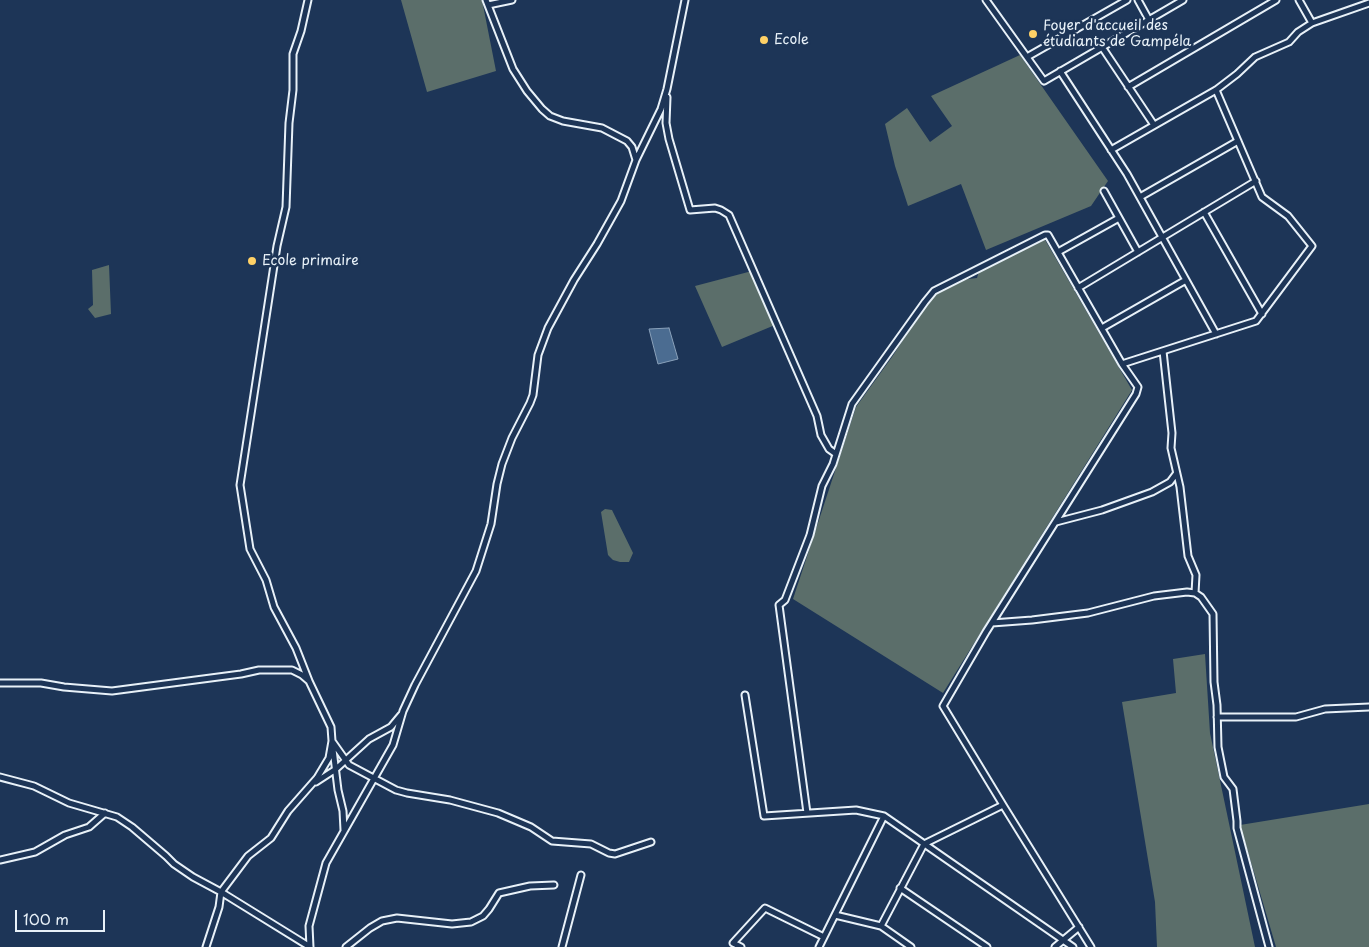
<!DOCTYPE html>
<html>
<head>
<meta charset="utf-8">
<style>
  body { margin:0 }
  #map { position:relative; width:1369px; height:947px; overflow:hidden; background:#1d3557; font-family:"Playpen Sans",sans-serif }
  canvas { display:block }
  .scale { position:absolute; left:15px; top:910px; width:90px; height:22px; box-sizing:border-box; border:2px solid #e8f1f8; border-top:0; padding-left:6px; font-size:15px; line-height:18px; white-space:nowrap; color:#e8f1f8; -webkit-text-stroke:4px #1d3557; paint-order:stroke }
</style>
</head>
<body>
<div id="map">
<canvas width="1369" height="947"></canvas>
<div class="scale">100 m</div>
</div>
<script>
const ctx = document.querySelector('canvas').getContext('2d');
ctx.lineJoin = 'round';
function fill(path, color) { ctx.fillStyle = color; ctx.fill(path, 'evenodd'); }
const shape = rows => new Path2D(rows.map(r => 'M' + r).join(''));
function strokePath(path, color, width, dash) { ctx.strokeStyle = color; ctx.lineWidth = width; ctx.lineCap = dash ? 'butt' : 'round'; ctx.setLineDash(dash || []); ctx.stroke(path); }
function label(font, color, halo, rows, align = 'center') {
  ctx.font = font + ' "Playpen Sans",sans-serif'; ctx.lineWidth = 5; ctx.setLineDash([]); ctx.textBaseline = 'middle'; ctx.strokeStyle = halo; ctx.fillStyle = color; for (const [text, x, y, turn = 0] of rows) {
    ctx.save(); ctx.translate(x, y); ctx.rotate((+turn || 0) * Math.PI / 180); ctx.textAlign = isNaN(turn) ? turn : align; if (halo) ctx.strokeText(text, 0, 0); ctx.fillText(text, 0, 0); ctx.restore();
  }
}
const green = shape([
  [401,0,482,0,496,71,427,92],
  [1020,55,1108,181,1091,206,986,250,961,184,908,206,895,166,885,124,907,108,930,142,952,126,931,96],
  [1044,238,1132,390,943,693,793,599,856,407,892,357,925,306,937,292,960,280,977,278,979,271],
  [109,265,111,314,95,318,88,309,93,305,92,270],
  [752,271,775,325,722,347,695,286],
  [605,509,612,510,633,553,629,562,620,562,613,560,608,555,601,512],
  [1205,654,1210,733,1255,947,1157,947,1155,902,1122,702,1176,693,1173,659],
  [1369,804,1369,947,1276,947,1240,825]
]);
const water = shape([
  [669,328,678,359,658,364,649,329,669,328]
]);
const street = shape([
  [308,0,301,31,293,54,293,90,289,123,286,207,277,246,240,485,250,549,266,580,274,607,296,648,309,681],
  [486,0,513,69,527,91,542,109,550,116,563,121,602,128,627,141,632,147,636,160],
  [986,0,1044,81,1183,0],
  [1138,0,1149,20],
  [1299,0,1312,23],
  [488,5,512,0],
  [1102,47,1154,125],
  [1027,57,1127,0],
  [1060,71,1127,174,1216,334],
  [1128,87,1276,0],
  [667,97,666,123,669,139,690,210,715,208,721,210,729,215,817,416,821,435,829,449,836,454],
  [1111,150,1216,90,1237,74,1255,57,1289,42,1298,32,1312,23,1369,3],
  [1104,191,1138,252],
  [1140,197,1238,141],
  [1204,212,1262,314],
  [1058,252,1119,218],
  [1078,288,1256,181],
  [1102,328,1186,280],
  [1163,351,1172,433,1171,448,1180,487,1188,556,1196,575,1195,593],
  [1122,364,1256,321,1312,246,1288,216,1262,197,1216,90],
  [1056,522,1102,510,1152,492,1170,482,1176,474],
  [992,623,1032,620,1088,613,1154,596,1187,592,1195,593,1201,597,1213,614,1214,682,1217,705,1218,747,1224,777,1233,789,1237,821,1237,828,1269,947],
  [0,683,41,683,64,687,112,691,241,674,259,670,292,670,302,675,309,681,331,727,332,741,329,758,317,778,288,811,271,838,248,856,221,892,219,907,206,947],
  [745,695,764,816,856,810,884,816,1073,947],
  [1217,717,1296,717,1325,709,1369,707],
  [0,777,34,786,69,803,117,817,132,827,166,856,174,864,193,877,221,892,310,947],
  [316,782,336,769,369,739,391,727,401,715],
  [807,813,779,605,785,600,810,535,822,486,833,464,852,404,925,302,934,291,1045,235,1048,235,1122,364,1138,387,1136,394,986,632,943,706,1003,805],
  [344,830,343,811,338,790,332,741,349,765,396,790,407,793,450,800,498,813,531,827,552,841,591,844,609,853,615,854,651,842],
  [0,860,35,852,65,835,89,827,105,813],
  [900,888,987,947],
  [835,915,881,926,911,947],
  [881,926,924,844,1003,805,1091,947],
  [310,947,309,926,326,863,393,745,403,711,415,685,476,571,491,524,497,484,502,464,512,438,530,403,533,395,538,355,548,328,574,280,597,244,621,201,636,160,661,109,667,89,685,0],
  [346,947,370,928,382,921,397,918,452,924,471,922,483,916,489,909,499,893,530,886,554,885],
  [562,947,581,875],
  [741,947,733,943,765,908,824,937],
  [819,947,884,816],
  [1055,947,1079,927]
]);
const markers = [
  [1033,34,5,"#ffd166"],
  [764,40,5,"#ffd166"],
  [252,261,5,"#ffd166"]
];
const poiNames = [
  ["Foyer d'accueil des",1043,26],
  ["étudiants de Gampéla",1043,42],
  ["Ecole",774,40],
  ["Ecole primaire",262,261]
];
fill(green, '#5b6e6a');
fill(water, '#4b6c91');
strokePath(water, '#8aa1ba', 1);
strokePath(street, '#e8f1f8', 9);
strokePath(street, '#1d3557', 5);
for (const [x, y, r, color] of markers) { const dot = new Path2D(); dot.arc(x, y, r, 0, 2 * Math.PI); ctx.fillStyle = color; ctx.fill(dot); strokePath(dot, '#1d3557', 2); }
label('14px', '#e8f1f8', '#1d3557', poiNames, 'left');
</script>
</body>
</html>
